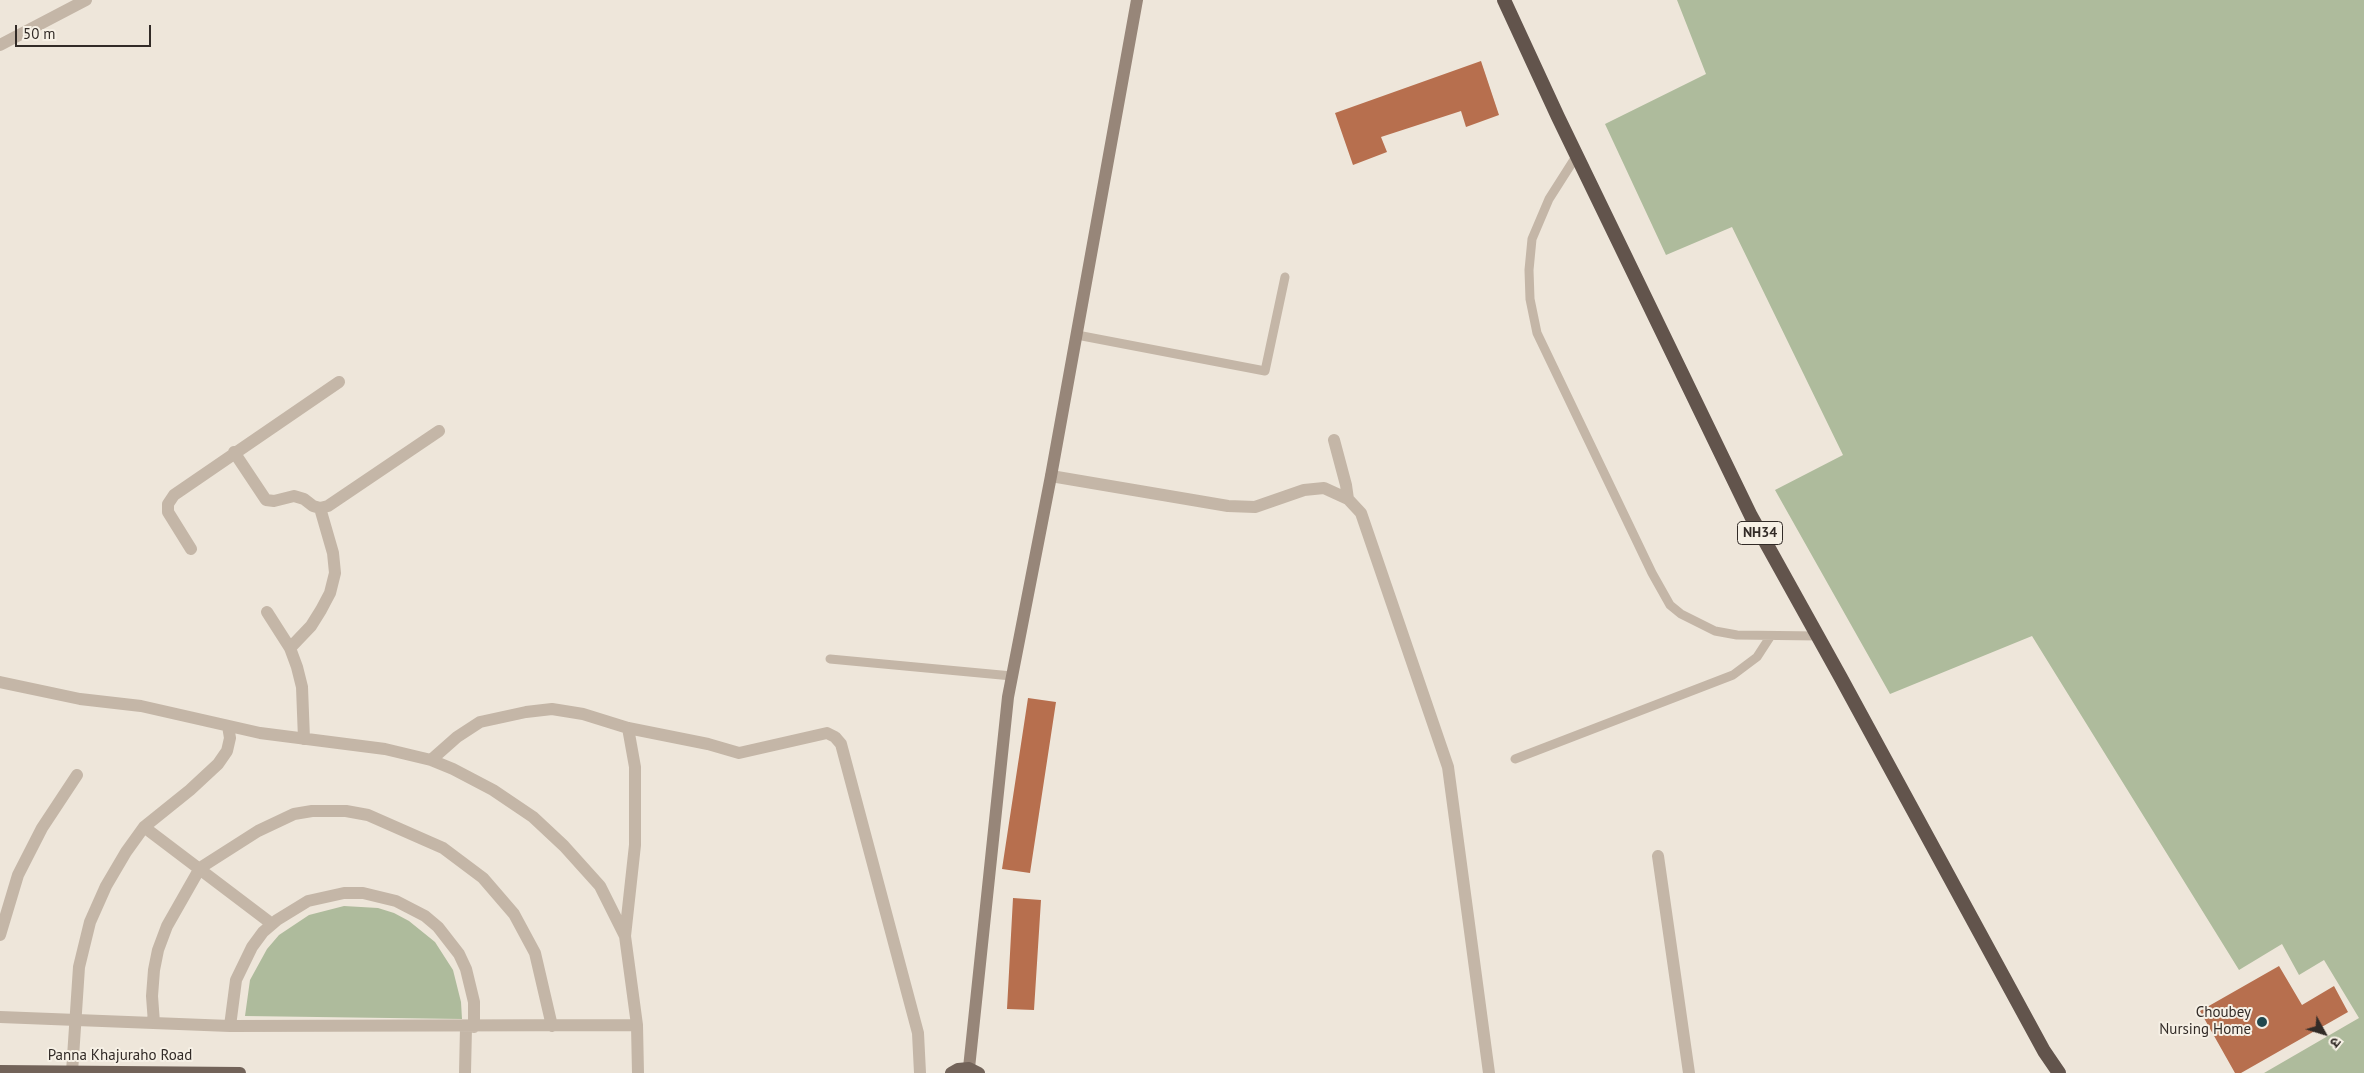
<!DOCTYPE html>
<html>
<head>
<meta charset="utf-8">
<style>
  body { margin:0 }
  #map { position:relative; width:2364px; height:1073px; overflow:hidden; background:#eee6da; font-family:"PT Sans","Noto Sans Devanagari",sans-serif }
  canvas { display:block }
  .north { position:absolute; left:2299px; top:1008px; width:50px; height:50px; -webkit-text-stroke:4px #f6f0e5; paint-order:stroke; rotate:129deg; font-size:14px; font-weight:700; line-height:20px; text-align:center; color:#322b27 }
  .north::after { content:''; display:block; margin:auto; width:18px; height:22px; background:#322b27; clip-path:polygon(50% 0,100% 100%,50% 72%,0 100%) }
  .scale { position:absolute; left:15px; top:25px; width:136px; height:22px; box-sizing:border-box; border:2px solid #322b27; border-top:0; padding-left:6px; font-size:15px; line-height:18px; white-space:nowrap; color:#322b27; -webkit-text-stroke:4px #f6f0e5; paint-order:stroke }
</style>
</head>
<body>
<div id="map">
<canvas width="2364" height="1073"></canvas>
<div class="north">उ</div>
<div class="scale">50 m</div>
</div>
<script>
const ctx = document.querySelector('canvas').getContext('2d');
ctx.lineJoin = 'round';
function fill(path, color) { ctx.fillStyle = color; ctx.fill(path, 'evenodd'); }
const shape = rows => new Path2D(rows.map(r => 'M' + r).join(''));
function strokePath(path, color, width, dash) { ctx.strokeStyle = color; ctx.lineWidth = width; ctx.lineCap = dash ? 'butt' : 'round'; ctx.setLineDash(dash || []); ctx.stroke(path); }
function label(font, color, halo, rows, align = 'center') {
  ctx.font = font + ' "PT Sans",sans-serif'; ctx.lineWidth = 4; ctx.setLineDash([]); ctx.textBaseline = 'middle'; ctx.strokeStyle = halo; ctx.fillStyle = color; for (const [text, x, y, turn = 0] of rows) {
    ctx.save(); ctx.translate(x, y); ctx.rotate((+turn || 0) * Math.PI / 180); ctx.textAlign = isNaN(turn) ? turn : align; if (halo) ctx.strokeText(text, 0, 0); ctx.fillText(text, 0, 0); ctx.restore();
  }
}
const green = shape([
  [1677,0,2364,0,2364,1073,2264,1073,2359,1018,2324,960,2299,975,2282,944,2239,970,2032,636,1890,694,1775,490,1843,455,1732,227,1666,255,1605,124,1706,74],
  [344,906,378,908,394,913,409,921,435,942,453,970,461,1002,462,1019,245,1016,250,980,267,949,279,935,309,915]
]);
const building = shape([
  [1481,61,1499,115,1466,127,1461,111,1381,137,1387,152,1353,165,1335,113],
  [1028,698,1056,702,1030,873,1002,869],
  [1013,898,1041,900,1034,1010,1007,1009],
  [2279,966,2302,1005,2334,986,2348,1012,2241,1073,2235,1073,2200,1011]
]);
const service = shape([
  [1577,155,1549,199,1532,239,1529,270,1530,299,1537,333,1652,573,1670,605,1681,614,1715,631,1737,635,1819,636],
  [1077,335,1265,371,1285,277],
  [830,659,1012,676],
  [1515,759,1733,675,1757,657,1770,637]
]);
const minor = shape([
  [0,45,86,0],
  [1334,440,1346,485,1348,499],
  [234,452,266,500,274,501,294,496,304,499,313,506,320,508,328,506,439,431],
  [1051,476,1228,506,1255,507,1304,490,1324,488,1348,499,1361,513,1448,767,1489,1073],
  [191,549,168,512,168,504,174,495,339,382],
  [267,612,290,648,297,667,302,687,304,739],
  [290,648,311,626,321,610,330,593,335,573,333,553,320,508],
  [0,682,80,699,141,706,260,733,385,749,431,760,453,769,493,790,533,817,564,846,600,886,625,936,637,1025,638,1073],
  [431,760,457,737,480,722,526,712,552,709,583,714,628,728,708,744,739,753,827,733,835,737,841,744,918,1033,920,1073],
  [144,827,272,924],
  [1658,856,1689,1073],
  [0,935,18,875,42,828,77,775],
  [625,936,635,845,635,767,628,728],
  [0,1017,230,1026,637,1025],
  [154,1023,152,996,154,970,158,950,167,926,200,868,258,831,294,814,312,811,346,811,368,815,443,848,483,878,514,914,535,953,552,1026],
  [230,1026,236,980,252,947,263,932,277,920,308,901,344,893,363,893,396,901,425,916,438,927,459,954,466,969,474,1002,474,1027],
  [72,1072,79,967,90,922,106,886,126,852,144,827,190,790,218,764,227,751,230,738,228,726],
  [465,1073,466,1027]
]);
const secondary = shape([
  [969,1068,1008,697,1051,476,1137,0]
]);
const primary = shape([
  [0,1071,240,1073],
  [951,1073,958,1069,969,1068,979,1073]
]);
const trunk = shape([
  [1504,0,1558,117,1751,516,1841,678,2044,1051,2059,1073]
]);
const markers = [
  [2262,1022,6,"#21484e"]
];
const shields = [
  [1760,533,45]
];
const shieldNames = [
  ["NH34",1760,533]
];
const poiNames = [
  ["Choubey",2251,1013],
  ["Nursing Home",2251,1030]
];
const streetNames = [
  ["Panna Khajuraho Road",120,1056]
];
fill(green, '#aebb9c');
fill(building, '#b76f4e');
strokePath(service, '#c4b6a7', 9);
strokePath(minor, '#c4b6a7', 12);
strokePath(secondary, '#978679', 12);
strokePath(primary, '#726359', 12);
strokePath(trunk, '#62544c', 14);
for (const [x, y, r, color] of markers) { const dot = new Path2D(); dot.arc(x, y, r, 0, 2 * Math.PI); ctx.fillStyle = color; ctx.fill(dot); strokePath(dot, '#f6f0e5', 2); }
for (const [x, y, w] of shields) { const box = new Path2D(); box.roundRect(x - w / 2, y - 11.5, w, 23, 4); ctx.fillStyle = '#f6f0e5'; ctx.fill(box); strokePath(box, '#322b27', 1); }
label('bold 14px', '#322b27', null, shieldNames);
label('15px', '#322b27', '#f6f0e5', poiNames, 'right');
label('15px', '#322b27', '#f6f0e5', streetNames);
</script>
</body>
</html>
